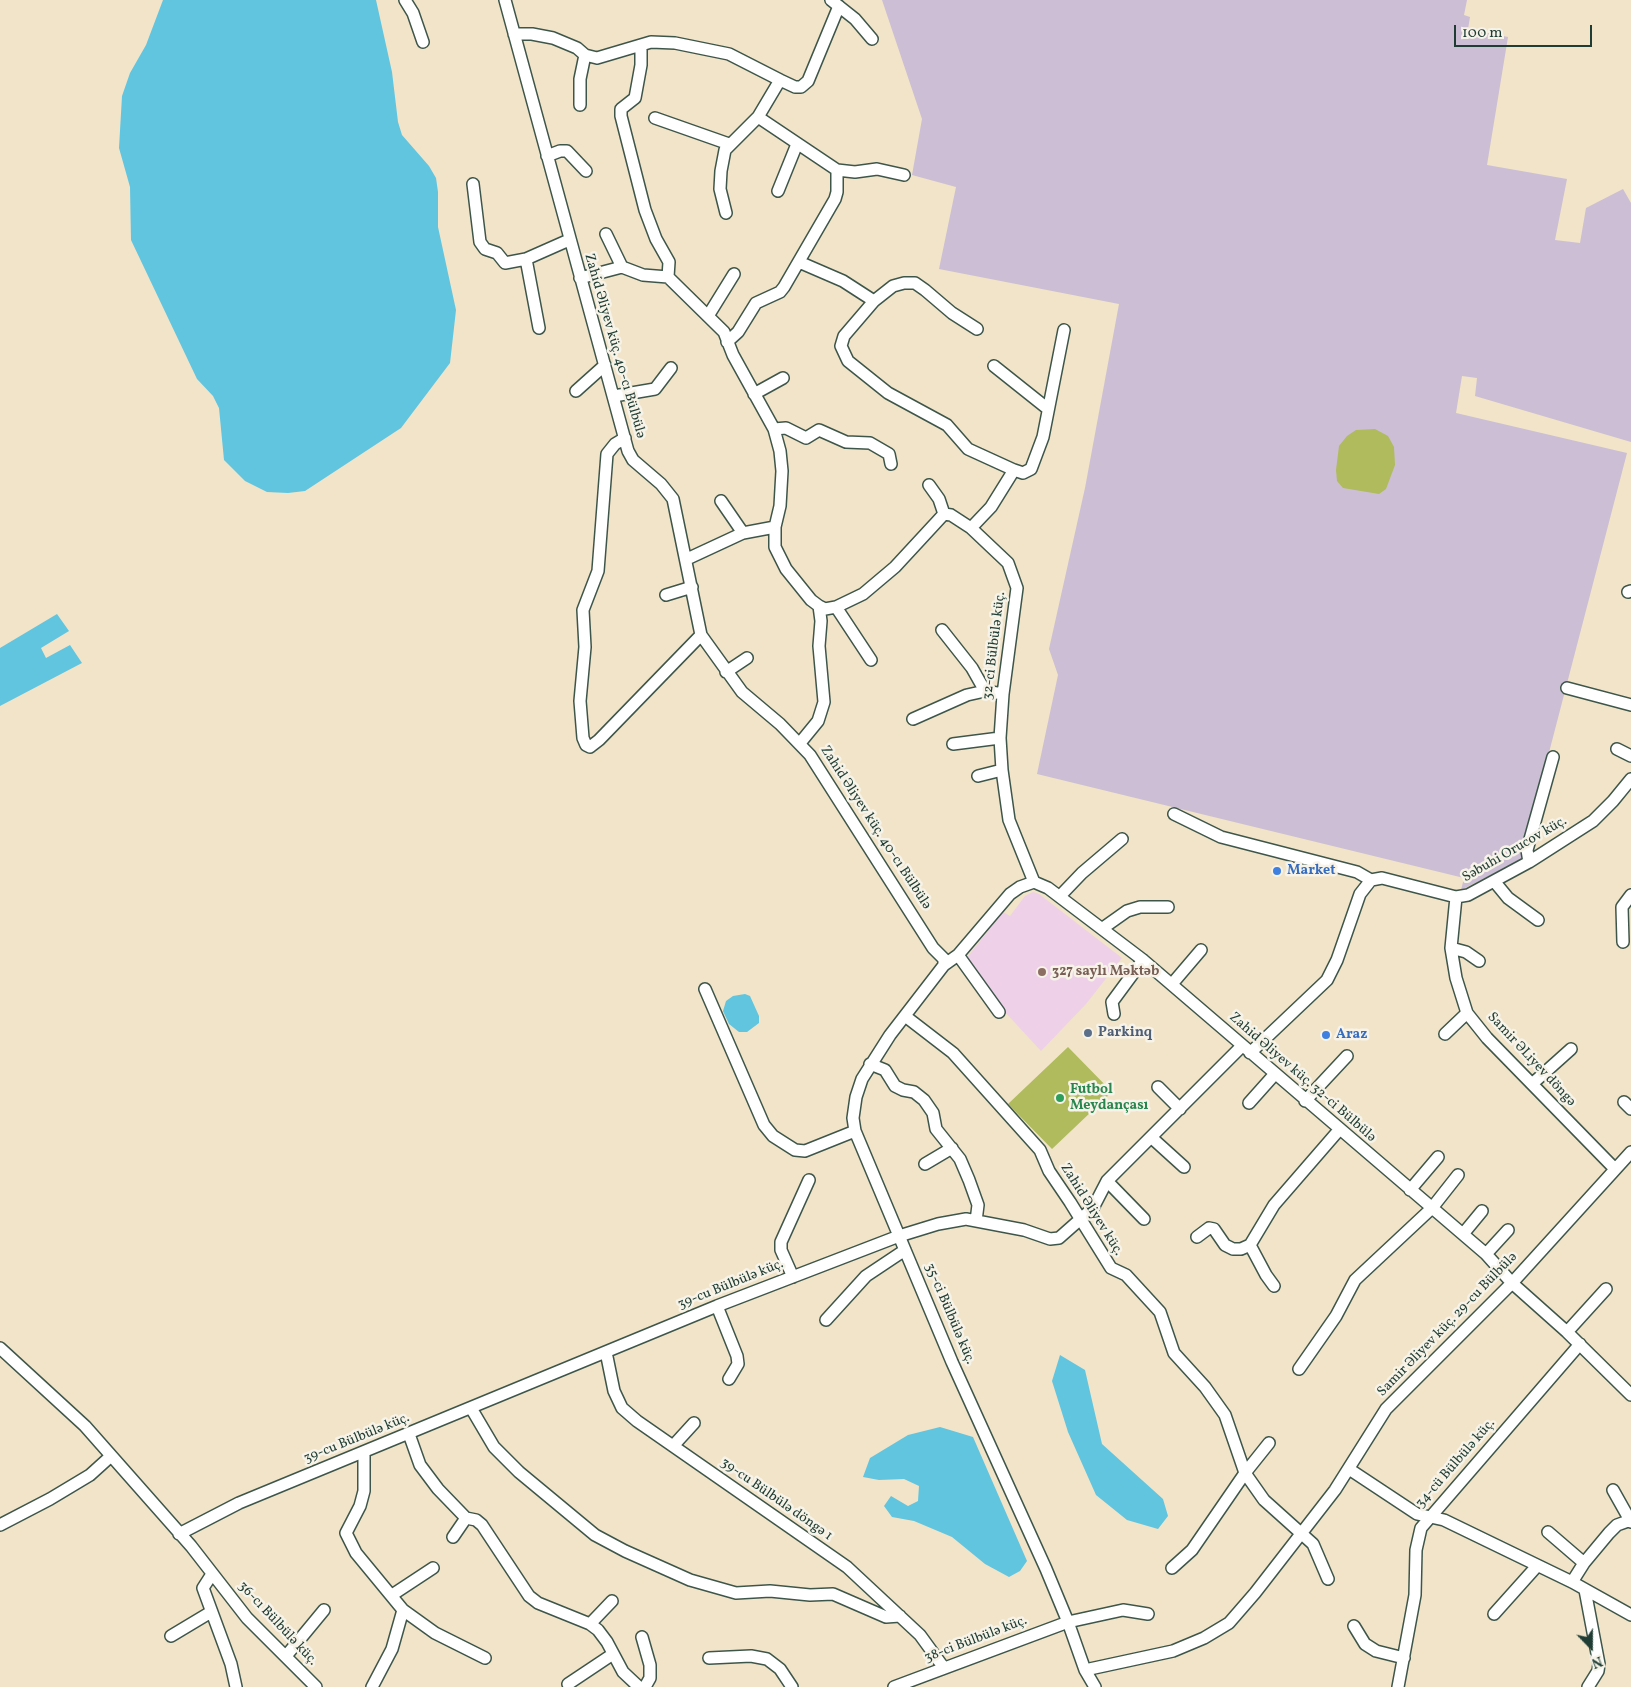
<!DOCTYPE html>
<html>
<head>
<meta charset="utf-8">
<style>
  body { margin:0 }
  #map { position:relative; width:1631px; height:1687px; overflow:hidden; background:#f1e4c9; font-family:Vollkorn,serif }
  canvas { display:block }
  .north { position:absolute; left:1566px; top:1622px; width:50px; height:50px; -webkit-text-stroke:4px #f7f3e8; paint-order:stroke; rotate:158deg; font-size:14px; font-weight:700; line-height:20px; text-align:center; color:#1f3d34 }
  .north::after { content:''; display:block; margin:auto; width:18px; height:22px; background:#1f3d34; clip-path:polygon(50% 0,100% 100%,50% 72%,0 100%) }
  .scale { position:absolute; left:1454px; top:25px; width:138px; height:22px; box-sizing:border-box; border:2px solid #1f3d34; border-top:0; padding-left:6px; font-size:15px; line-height:18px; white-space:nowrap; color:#1f3d34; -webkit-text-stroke:4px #f7f3e8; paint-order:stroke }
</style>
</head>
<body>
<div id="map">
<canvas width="1631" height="1687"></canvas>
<div class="north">N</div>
<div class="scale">100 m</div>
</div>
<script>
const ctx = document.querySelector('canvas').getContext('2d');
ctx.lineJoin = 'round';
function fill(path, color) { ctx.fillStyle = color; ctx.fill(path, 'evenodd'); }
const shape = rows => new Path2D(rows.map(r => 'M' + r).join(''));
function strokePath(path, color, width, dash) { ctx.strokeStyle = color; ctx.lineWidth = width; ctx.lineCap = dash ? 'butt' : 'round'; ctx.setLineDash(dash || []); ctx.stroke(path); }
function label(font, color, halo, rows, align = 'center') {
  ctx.font = font + ' Vollkorn,serif'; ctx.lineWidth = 5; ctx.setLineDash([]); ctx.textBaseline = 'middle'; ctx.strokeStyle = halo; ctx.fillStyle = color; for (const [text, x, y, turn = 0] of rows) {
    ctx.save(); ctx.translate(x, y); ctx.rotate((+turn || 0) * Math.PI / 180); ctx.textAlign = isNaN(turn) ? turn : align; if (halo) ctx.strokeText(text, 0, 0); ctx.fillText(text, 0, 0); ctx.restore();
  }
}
const built = shape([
  [1033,892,1039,894,1122,958,1086,1004,1041,1051,980,985,965,960,1003,912,1010,916,1025,896]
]);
const industrial = shape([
  [882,0,1467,0,1464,15,1470,17,1468,29,1508,37,1487,165,1567,179,1555,240,1580,243,1586,208,1623,189,1631,203,1631,442,1475,396,1477,378,1462,376,1456,413,1627,453,1521,860,1461,890,1464,878,1037,774,1058,675,1049,649,1085,488,1119,304,939,269,956,187,912,175,922,119]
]);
const green = shape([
  [1375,429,1388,436,1394,447,1395,465,1386,489,1379,494,1343,488,1337,481,1336,470,1339,446,1347,436,1356,430],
  [1068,1047,1112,1092,1052,1149,1008,1104]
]);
const water = shape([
  [163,0,376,0,392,72,398,122,402,135,429,166,436,178,438,192,438,227,456,310,450,363,401,428,305,491,288,493,267,492,245,481,224,460,219,408,213,396,197,379,131,240,130,187,119,148,122,96,130,73,146,45],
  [57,614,69,631,41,648,46,658,70,645,82,663,0,706,0,648],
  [745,994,750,996,759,1016,759,1023,747,1032,739,1032,729,1024,723,1011,726,1001,733,996],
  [1060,1355,1085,1370,1102,1444,1163,1499,1168,1516,1158,1529,1127,1520,1096,1495,1068,1432,1052,1381],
  [940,1427,973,1437,1027,1561,1020,1571,1009,1577,985,1564,952,1537,914,1521,892,1517,884,1506,891,1496,908,1506,918,1501,919,1486,904,1479,879,1480,863,1477,870,1458,908,1435]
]);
const minor = shape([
  [405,0,413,13,423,42],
  [505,0,628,451,633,460,661,484,673,499,701,635,742,692,780,724,810,755,933,948,944,959,944,965],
  [831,0,855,19,872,39],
  [514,34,532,34,553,38,577,48,585,55,597,58,651,42,675,43,729,54,780,80,758,117,837,170,837,192,835,199,784,287,780,292,756,303,738,332,727,342],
  [641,45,641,65,635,98,621,109,621,116,645,210,656,239,669,262,668,277],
  [780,80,795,87,801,87,808,81,839,6],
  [580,105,580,79,585,55],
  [655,118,729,144],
  [547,156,560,151,567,151,586,171],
  [837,170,855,172,877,169,904,175],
  [473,184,480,242,485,249,497,253,505,263,526,259,569,240],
  [778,191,797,144],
  [726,213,720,189,721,171,725,150,758,117],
  [606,234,622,267],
  [526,259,539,328],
  [799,262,843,281,874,301],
  [580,278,622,267,643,275,668,277,724,332,733,355,774,429,780,451,782,471,780,506,775,527,775,547,786,569,811,600,819,606,821,621,819,646,824,702,818,721,800,743],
  [708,316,734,274],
  [977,329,952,313,925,290,915,283,904,283,893,286,874,301,844,336,841,346,848,361,888,393,947,425,968,449,1014,470],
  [994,366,1048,409],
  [576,391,605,365],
  [754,394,783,378],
  [614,396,655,389,671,368],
  [774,429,786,428,806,438,819,430,846,442,870,443,889,454,891,464],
  [625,438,615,444,607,454,598,571,583,610,585,647,580,701,583,738,586,745,590,747,599,740,701,635],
  [929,485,939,499,944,514],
  [721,501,743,533],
  [971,528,991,507,1014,470,1023,473,1031,469,1043,437,1064,330],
  [687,559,743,533,775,527],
  [1628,592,1631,591],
  [666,595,692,587],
  [819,606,825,609,836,607,863,594,895,567,944,514,951,515,971,528,1008,563,1017,588,1003,694,1000,738,1002,770,1009,820,1034,882],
  [836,607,871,660],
  [942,630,972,668,985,691],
  [726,672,747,658],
  [1567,688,1631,705],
  [913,719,967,695,985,691,1003,694],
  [953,744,1000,738],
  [1617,749,1631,756],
  [978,776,1002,770],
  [1174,814,1221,837,1357,872,1371,880],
  [1529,862,1527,850,1553,757],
  [1494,881,1508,898,1538,920],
  [1060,896,1082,873,1122,839],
  [1456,897,1451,948,1456,978,1467,1013,1487,1038,1615,1169],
  [1103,928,1127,911,1140,907,1168,907],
  [1623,942,1622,907,1631,895],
  [1451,948,1466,952,1479,961],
  [958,955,999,1012],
  [1172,984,1201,950],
  [705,989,764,1125,773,1136,795,1150,805,1151,855,1131],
  [1114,1014,1112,1002,1143,960],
  [905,1016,953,1053,1040,1150,1049,1171,1070,1202,1111,1268,1126,1275,1160,1312,1174,1353,1205,1387,1225,1415,1245,1473,1264,1500,1313,1544,1328,1579],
  [1445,1034,1467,1013],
  [1250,1053,1327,980,1337,960,1360,894,1371,880,1382,878,1456,897,1468,895,1529,862,1593,821,1613,801,1631,779],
  [870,1064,885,1070,895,1086,903,1090,914,1092,924,1100,933,1113,936,1129,960,1159,969,1180,978,1205,976,1221],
  [1532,1084,1571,1049],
  [1158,1087,1180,1109],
  [1305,1101,1347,1056],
  [1624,1102,1631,1109],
  [1249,1103,1274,1075],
  [1152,1138,1184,1167],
  [925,1164,952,1148],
  [1107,1181,1144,1219],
  [1410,1190,1438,1157],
  [1463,1234,1482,1211],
  [1197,1237,1209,1228,1214,1229,1225,1245,1233,1249,1241,1249,1250,1245,1274,1205,1339,1130],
  [1250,1245,1266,1275,1274,1286],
  [1486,1254,1508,1230],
  [793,1277,781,1250,781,1242,809,1180],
  [717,1306,737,1356,738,1364,729,1379],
  [826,1320,866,1276,905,1250],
  [1567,1332,1606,1289],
  [0,1348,85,1426,191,1546,247,1618,316,1687],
  [606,1352,614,1391,622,1408,637,1421,847,1567,920,1635,944,1668],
  [1299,1369,1336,1316,1355,1280,1432,1208,1458,1175],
  [471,1408,494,1447,519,1472,595,1535,625,1551,690,1580,736,1593,770,1591,810,1595,833,1594,886,1617,900,1616],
  [409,1434,420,1465,438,1489,466,1518,476,1520,482,1525,529,1596,538,1603,590,1624,598,1630,607,1642,623,1672,639,1687],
  [673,1446,694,1423],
  [364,1452,364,1491,360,1506,346,1533,356,1553,403,1610,392,1649,372,1687],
  [1349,1469,1417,1514,1444,1520,1572,1582,1631,1615],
  [1613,1490,1631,1522],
  [0,1525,50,1499,90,1475,111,1456],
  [1548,1532,1584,1563],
  [179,1534,239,1503,717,1306,899,1236,938,1224,966,1219,1024,1230,1050,1239,1059,1238,1093,1208,1107,1181,1242,1046],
  [453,1537,466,1518],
  [1172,1568,1192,1550,1245,1473,1269,1443],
  [212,1574,203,1588,231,1664,236,1687],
  [1572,1582,1584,1563,1609,1533,1617,1525,1631,1520],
  [1585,1590,1599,1664,1598,1671,1588,1687],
  [392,1595,433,1568],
  [403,1610,435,1633,485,1658],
  [1494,1614,1537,1566],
  [590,1624,612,1601],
  [1354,1626,1365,1644,1376,1651,1404,1658],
  [171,1636,211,1612],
  [642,1637,650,1665,650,1678,645,1687],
  [286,1656,324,1610],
  [709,1658,751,1656,767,1659,780,1669,792,1687],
  [1085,1670,1173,1651,1204,1638,1229,1623,1255,1593,1335,1490,1386,1409,1512,1283,1631,1152],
  [568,1684,613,1654],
  [894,1687,1068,1622,1123,1610,1148,1614],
  [1095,1687,1085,1670,1068,1622,1046,1569,952,1362,855,1131,853,1118,856,1097,862,1079,890,1035,944,965,958,955,1010,894,1020,887,1034,882,1048,888,1143,960,1486,1254,1512,1283,1567,1332,1631,1395],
  [1398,1687,1415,1595,1416,1550,1421,1528,1580,1344]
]);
const markers = [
  [1277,871,5,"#3f7fe0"],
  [1042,972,5,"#8d6e63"],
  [1088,1033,5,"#5c6f8a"],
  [1326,1035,5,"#3f7fe0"],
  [1060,1098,5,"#2e9e5b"]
];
const streetNames = [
  ["Zahid Əliyev küç. 40-cı Bülbülə",614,346,74],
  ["32-ci Bülbülə küç.",995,646,-83],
  ["Zahid Əliyev küç. 40-cı Bülbülə",875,828,57],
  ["Səbuhi Orucov küç.",1515,850,-30],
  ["Samir ƏLiyev döngə",1531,1060,47],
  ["Zahid Əliyev küç. 32-ci Bülbülə",1302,1078,41],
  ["Zahid Əliyev küç.",1091,1210,58],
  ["39-cu Bülbülə küç.",731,1285,-22],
  ["35-ci Bülbülə küç.",949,1314,67],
  ["Samir Əliyev küç. 29-cu Bülbülə",1448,1325,-46],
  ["39-cu Bülbülə küç.",357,1439,-22],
  ["34-cü Bülbülə küç.",1456,1464,-49],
  ["39-cu Bülbülə döngə 1",776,1500,35],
  ["36-cı Bülbülə küç.",277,1624,47],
  ["38-ci Bülbülə küç.",976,1640,-21]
];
const shopNames = [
  ["Market",1287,871],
  ["Araz",1336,1035]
];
const educationNames = [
  ["327 saylı Məktəb",1052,972]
];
const serviceNames = [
  ["Parkinq",1098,1033]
];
const leisureNames = [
  ["Futbol",1070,1090],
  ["Meydançası",1070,1106]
];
fill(built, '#eed0e8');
fill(industrial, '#ccbed4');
fill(green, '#afbb5d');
fill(water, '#61c5df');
strokePath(minor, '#3e564a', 14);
strokePath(minor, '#fff', 11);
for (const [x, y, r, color] of markers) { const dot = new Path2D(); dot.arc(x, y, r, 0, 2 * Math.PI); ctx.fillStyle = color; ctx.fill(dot); strokePath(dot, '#f7f3e8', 2); }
label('14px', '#1f3d34', '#f7f3e8', streetNames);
label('bold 14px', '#366cbe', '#f7f3e8', shopNames, 'left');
label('bold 14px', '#785e54', '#f7f3e8', educationNames, 'left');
label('bold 14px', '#4e5e75', '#f7f3e8', serviceNames, 'left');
label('bold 14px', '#27864d', '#f7f3e8', leisureNames, 'left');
</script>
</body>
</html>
